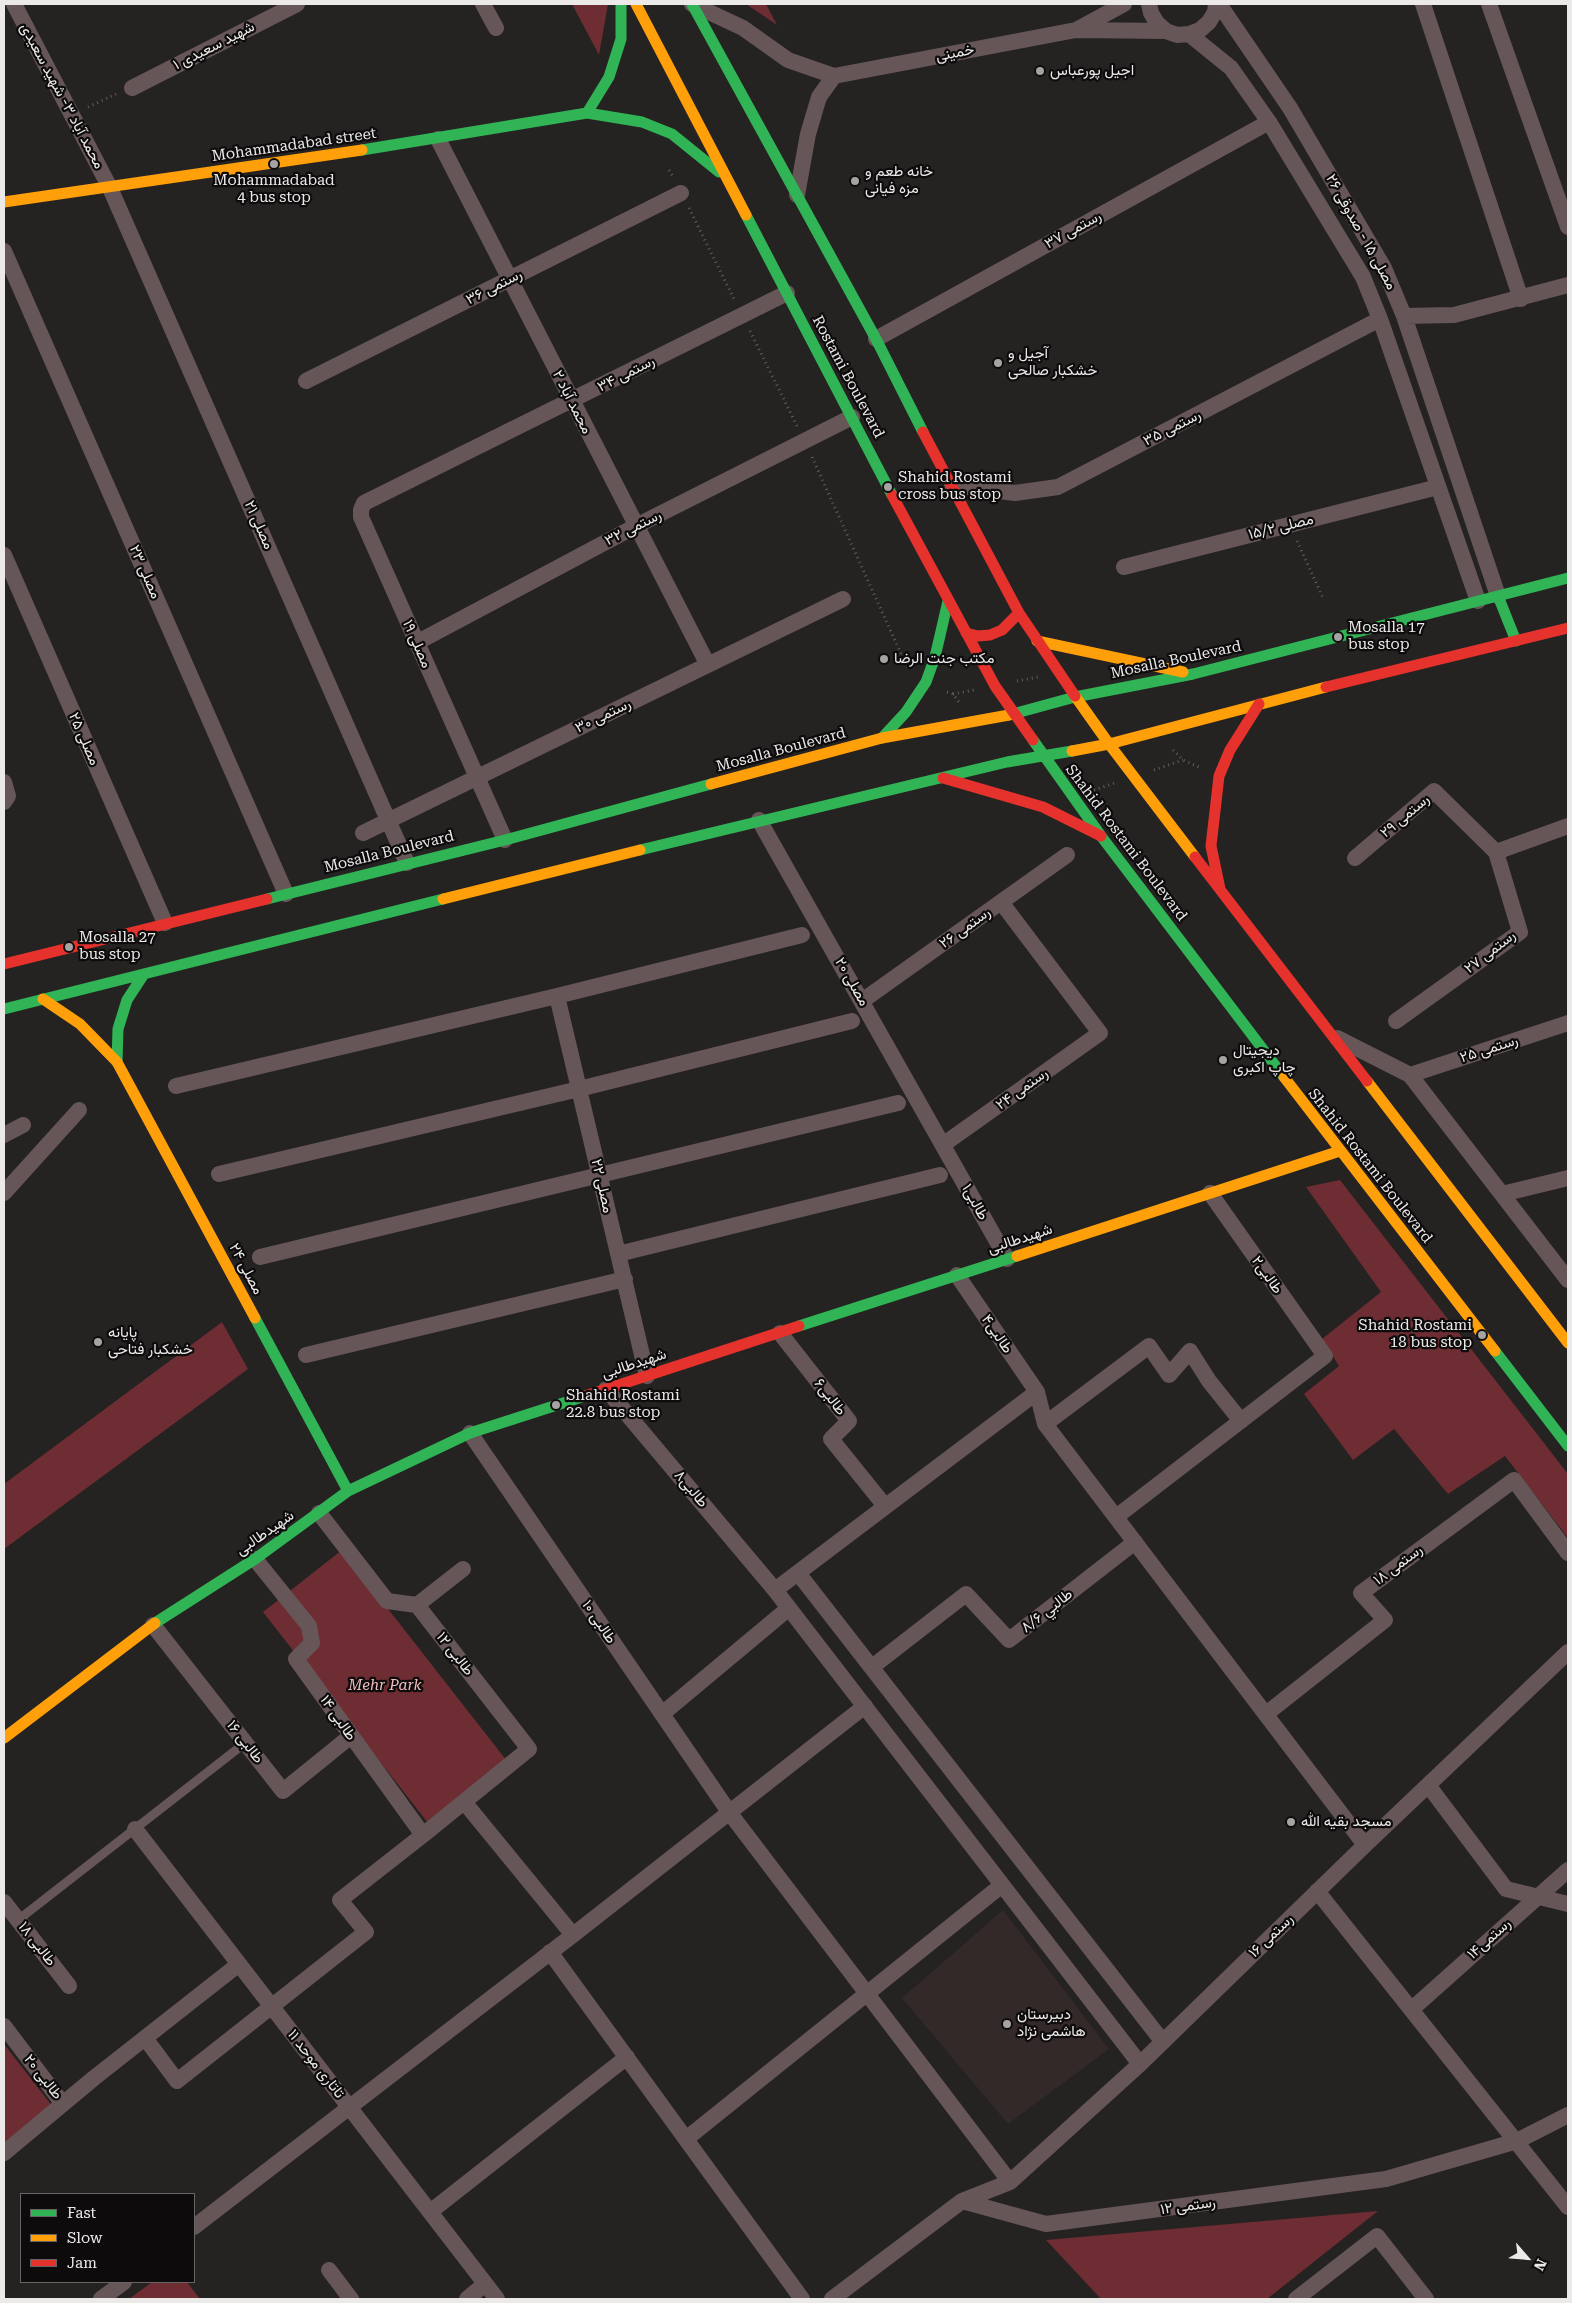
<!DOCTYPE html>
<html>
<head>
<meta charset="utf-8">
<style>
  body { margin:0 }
  #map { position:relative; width:1572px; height:2303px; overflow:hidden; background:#252222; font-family:"Roboto Serif",serif }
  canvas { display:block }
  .frame { position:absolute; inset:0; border:5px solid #ece9e9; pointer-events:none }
  .legend { position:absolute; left:20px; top:2193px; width:175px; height:90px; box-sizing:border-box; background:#0d0b0b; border:1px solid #666464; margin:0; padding:6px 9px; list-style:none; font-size:15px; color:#ece9e9 }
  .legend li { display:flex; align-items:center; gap:10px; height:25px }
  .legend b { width:25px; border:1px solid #666464 }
  .north { position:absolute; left:1502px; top:2233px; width:50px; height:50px; -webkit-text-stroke:4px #0d0b0b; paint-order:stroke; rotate:117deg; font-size:14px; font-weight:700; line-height:20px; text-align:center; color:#ece9e9 }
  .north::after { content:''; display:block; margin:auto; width:18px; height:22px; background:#ece9e9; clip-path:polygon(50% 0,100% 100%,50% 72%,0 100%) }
</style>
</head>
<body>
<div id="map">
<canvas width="1572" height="2303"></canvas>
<div class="frame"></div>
<ul class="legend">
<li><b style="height:6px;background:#30b455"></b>Fast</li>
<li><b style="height:6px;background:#ff9f0a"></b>Slow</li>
<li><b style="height:6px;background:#e5322d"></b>Jam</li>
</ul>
<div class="north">N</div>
</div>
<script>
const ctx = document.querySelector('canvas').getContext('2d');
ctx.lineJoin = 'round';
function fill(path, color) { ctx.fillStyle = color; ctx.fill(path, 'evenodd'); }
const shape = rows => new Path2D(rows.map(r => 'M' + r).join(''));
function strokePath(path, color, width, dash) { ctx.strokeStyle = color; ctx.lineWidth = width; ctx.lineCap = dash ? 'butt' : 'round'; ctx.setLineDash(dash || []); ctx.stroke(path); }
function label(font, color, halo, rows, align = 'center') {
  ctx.font = font + ' "Roboto Serif",Vazirmatn,serif'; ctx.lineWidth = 4.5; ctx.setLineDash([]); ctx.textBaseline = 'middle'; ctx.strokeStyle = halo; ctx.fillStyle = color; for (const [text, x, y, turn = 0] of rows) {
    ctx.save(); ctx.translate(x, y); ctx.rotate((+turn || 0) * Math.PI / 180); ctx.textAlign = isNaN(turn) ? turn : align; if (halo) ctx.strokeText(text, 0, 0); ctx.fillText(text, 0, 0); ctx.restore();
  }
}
const built = shape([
  [1003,1910,1109,2049,1008,2124,902,1998]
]);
const green = shape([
  [572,4,608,4,599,55],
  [746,4,766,4,777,25],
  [1340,1180,1568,1474,1568,1538,1505,1456,1448,1494,1394,1429,1353,1460,1304,1394,1339,1366,1322,1339,1381,1292,1306,1187],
  [222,1322,248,1369,4,1549,4,1484],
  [342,1550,507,1761,428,1823,263,1612],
  [4,2044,56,2111,4,2150],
  [1378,2211,1267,2299,1101,2299,1046,2240],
  [152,2282,187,2282,200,2299,129,2299]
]);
const path = shape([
  [88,107,116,94],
  [669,170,674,178],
  [689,208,735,301],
  [750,331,797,426],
  [812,457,907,667],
  [1297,541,1323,598],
  [1017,681,1038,677],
  [947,692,953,694,959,702],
  [953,694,974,690],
  [1173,750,1183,760,1199,767],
  [1154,770,1183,760],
  [1094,790,1115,783]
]);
const lane = shape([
  [18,1920,245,1743]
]);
const street = shape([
  [14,4,110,188,407,863],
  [483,4,496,28],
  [692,4,743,28,788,60,834,76,819,97,808,134,797,195],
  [1149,4,1151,13,1157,23,1166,31,1177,35,1189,34,1200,30,1209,22,1215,12,1216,4],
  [1219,4,1290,108,1384,268,1404,316,1498,596],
  [1423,4,1521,299],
  [1489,4,1568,227],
  [1078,29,1124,4],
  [1189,34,1231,68,1269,122,1363,277,1380,319,1478,601],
  [834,76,1076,30,1166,31],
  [132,88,297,4],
  [438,139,708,665],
  [4,251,286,894],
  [1404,316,1454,315,1568,285],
  [876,339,1269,122],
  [306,381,681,193],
  [952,485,1015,493,1058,487,1380,319],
  [4,555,165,923],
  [1124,567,1438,487],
  [416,643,636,526,852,417],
  [4,782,8,796,4,802],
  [759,820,1007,1259],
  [363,833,843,599],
  [505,840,361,517,361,510,364,503,787,293],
  [1496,852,1568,826],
  [1355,858,1434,791,1496,852,1520,932,1396,1021],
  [557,996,647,1376],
  [862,1001,1067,855],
  [1337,1038,1410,1075,1568,1280],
  [1410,1075,1568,1023],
  [176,1086,557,996,802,935],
  [4,1135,23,1125],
  [944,1144,1100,1033,1001,902],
  [219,1174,579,1089,852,1021],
  [4,1193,79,1110],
  [1502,1194,1568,1178],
  [618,1254,940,1175],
  [260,1257,898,1103],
  [957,1275,1037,1392,1045,1424,1365,1845],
  [780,1333,849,1421,831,1439,885,1506],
  [306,1355,625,1279],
  [606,1389,775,1590,1140,2064],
  [1045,1424,1149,1346,1169,1375,1190,1351,1209,1381,1241,1421],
  [470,1433,729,1812,1010,2182],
  [1116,1517,1325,1356,1210,1193],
  [255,1559,309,1626,312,1643,296,1659,423,1835,529,1749,417,1605,387,1601,319,1513],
  [798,1573,1163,2042],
  [775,1590,1037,1392],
  [417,1605,463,1569],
  [153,1625,283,1791,351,1736],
  [872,1667,966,1594,1009,1640,1135,1542],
  [662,1714,789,1608],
  [1266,1714,1385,1620,1361,1593,1514,1480,1568,1553],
  [1428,1785,1506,1889,1568,1904],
  [465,1803,573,1935],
  [135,1829,497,2299],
  [1317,1891,1568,2207],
  [4,1902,69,1986],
  [550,1952,802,2299],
  [1412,2009,1568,1870],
  [4,2026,63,2104],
  [145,2038,177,2081,366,1932,340,1900,423,1835],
  [686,2139,1002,1885],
  [4,2153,94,2078,239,1964],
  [962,2201,1010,2182,1140,2064,1365,1845,1568,1652],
  [430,2212,627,2057],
  [194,2227,573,1935,865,1706],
  [329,2270,351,2299],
  [101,2299,124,2282],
  [467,2299,485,2284],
  [832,2299,962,2201,1046,2224,1386,2179,1517,2141,1568,2115],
  [1296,2299,1377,2236,1426,2299]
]);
const fast = shape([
  [692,4,876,339,923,432],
  [587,113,609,77,621,39,621,4],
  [362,150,587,113,642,122,672,134,719,172],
  [746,215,892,495],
  [1498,596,1516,641],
  [1009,715,1075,697,1193,674,1568,578],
  [882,738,906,712,926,682,935,657,948,601],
  [1033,740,1101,836,1284,1077],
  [640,850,1007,762,1072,751],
  [267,899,505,840,711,784],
  [4,1009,443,899],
  [117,1062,118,1029,127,1000,144,974],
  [255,1318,348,1491],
  [799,1326,1017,1256],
  [1495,1351,1568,1446],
  [155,1623,255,1559,348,1491,470,1433,585,1396]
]);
const slow = shape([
  [636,4,746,215],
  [4,202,362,150],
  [1037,641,1183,672],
  [1075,696,1109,744,1195,857],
  [1072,751,1109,744,1326,687],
  [711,784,882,738,1009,715],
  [443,899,640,850],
  [43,999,80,1024,117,1062,255,1318],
  [1284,1077,1495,1351],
  [1367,1081,1568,1343],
  [1017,1256,1340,1151],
  [4,1738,155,1623]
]);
const jam = shape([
  [923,432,1019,613,1075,696],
  [892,495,995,686,1033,740],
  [966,633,978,636,990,635,1002,630,1019,613],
  [1326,687,1568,628],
  [943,778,1043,807,1101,836],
  [1195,857,1367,1081],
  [1220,889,1211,846,1219,776,1230,750,1259,704],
  [4,964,267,899],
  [585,1396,799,1326]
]);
const markers = [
  [1040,71,5,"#a6a3a3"],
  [274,164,5,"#a6a3a3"],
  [855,181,5,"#a6a3a3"],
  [998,363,5,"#a6a3a3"],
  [888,487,5,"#a6a3a3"],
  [1338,637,5,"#a6a3a3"],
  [884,659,5,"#a6a3a3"],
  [69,947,5,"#a6a3a3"],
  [1223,1060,5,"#a6a3a3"],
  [1482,1335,5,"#a6a3a3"],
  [98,1342,5,"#a6a3a3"],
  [556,1405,5,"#a6a3a3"],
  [1291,1822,5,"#a6a3a3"],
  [1007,2024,5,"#a6a3a3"]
];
const streetNames = [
  ["شهید سعیدی ۱",214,46,-27],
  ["خمینی",955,53,-11],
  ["محمد آباد ۳- شهید سعیدی",62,96,62],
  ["Mohammadabad street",294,145,-8],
  ["رستمی ۳۷",1073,230,-29],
  ["مصلی ۱۵ - صدوقی ۲۶",1361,232,61],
  ["رستمی ۳۶",494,287,-27],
  ["رستمی ۳۴",626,374,-27],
  ["Rostami Boulevard",848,377,62],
  ["محمد آباد ۲",572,402,63],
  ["رستمی ۳۵",1172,428,-27],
  ["مصلی ۲۱",259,525,66],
  ["مصلی ۱۵/۲",1281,527,-14],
  ["رستمی ۳۲",633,528,-27],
  ["مصلی ۲۳",145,572,66],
  ["مصلی ۱۹",417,644,66],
  ["Mosalla Boulevard",1176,660,-12],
  ["رستمی ۳۰",603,716,-26],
  ["مصلی ۲۵",84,739,66],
  ["Mosalla Boulevard",781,750,-15],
  ["رستمی ۲۹",1405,816,-40],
  ["Shahid Rostami Boulevard",1126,843,53],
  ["Mosalla Boulevard",389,852,-14],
  ["رستمی ۲۶",965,928,-36],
  ["رستمی ۲۷",1490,952,-38],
  ["مصلی ۲۰",852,982,60],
  ["رستمی ۲۵",1489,1049,-18],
  ["رستمی ۲۴",1022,1089,-36],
  ["Shahid Rostami Boulevard",1370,1166,52],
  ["مصلی ۲۲",602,1186,77],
  ["طالبی۱",975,1202,61],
  ["شهیدطالبی",1020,1239,-18],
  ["مصلی ۲۴",246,1269,62],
  ["طالبی۲",1267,1275,55],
  ["طالبی۴",997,1334,56],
  ["شهیدطالبی",634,1364,-18],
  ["طالبی۶",830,1397,52],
  ["طالبی۸",691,1489,50],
  ["شهیدطالبی",265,1533,-35],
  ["رستمی ۱۸",1398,1565,-37],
  ["طالبي ۸/۶",1047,1611,-38],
  ["طالبی ۱۰",599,1622,56],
  ["طالبی ۱۲",455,1654,52],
  ["طالبی ۱۴",338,1718,55],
  ["طالبی ۱۶",245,1742,52],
  ["رستمی ۱۶",1271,1936,-44],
  ["رستمی۱۴",1489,1939,-42],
  ["طالبی ۱۸",37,1944,52],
  ["تاتاری موحد ۱۱",316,2064,52],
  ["طالبی ۲۰",43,2077,52],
  ["رستمی ۱۲",1188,2206,-8]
];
const poiNames = [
  ["اجیل پورعباس",1050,71],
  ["خانه طعم و",865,172],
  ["مزه فیانی",865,189],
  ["Mohammadabad",274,181,"center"],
  ["4 bus stop",274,198,"center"],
  ["آجیل و",1008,354],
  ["خشکبار صالحی",1008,371],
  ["Shahid Rostami",898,478],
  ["cross bus stop",898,495],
  ["Mosalla 17",1348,628],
  ["bus stop",1348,645],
  ["مكتب جنت الرضا",894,659],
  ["Mosalla 27",79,938],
  ["bus stop",79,955],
  ["دیجیتال",1233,1051],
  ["چاپ اکبری",1233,1068],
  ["Shahid Rostami",1472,1326,"right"],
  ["18 bus stop",1472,1343,"right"],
  ["پایانه",108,1333],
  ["خشکبار فتاحی",108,1350],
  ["Shahid Rostami",566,1396],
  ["22.8 bus stop",566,1413],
  ["مسجد بقیه الله",1301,1822],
  ["دبیرستان",1017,2015],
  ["هاشمی نژاد",1017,2032]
];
const parkNames = [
  ["Mehr Park",385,1686]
];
fill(built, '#342929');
fill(green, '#6d2d32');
strokePath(path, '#665b5c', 3, [1, 4]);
strokePath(lane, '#665657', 9);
strokePath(street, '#665657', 16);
strokePath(fast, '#30b455', 11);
strokePath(slow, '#ff9f0a', 11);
strokePath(jam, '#e5322d', 11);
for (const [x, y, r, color] of markers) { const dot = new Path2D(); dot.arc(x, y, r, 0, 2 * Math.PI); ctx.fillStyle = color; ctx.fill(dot); strokePath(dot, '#0d0b0b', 2); }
label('15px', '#ece9e9', '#0d0b0b', streetNames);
label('15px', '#ece9e9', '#0d0b0b', poiNames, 'left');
label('italic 15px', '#f2bfbf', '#0d0b0b', parkNames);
</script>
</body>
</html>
